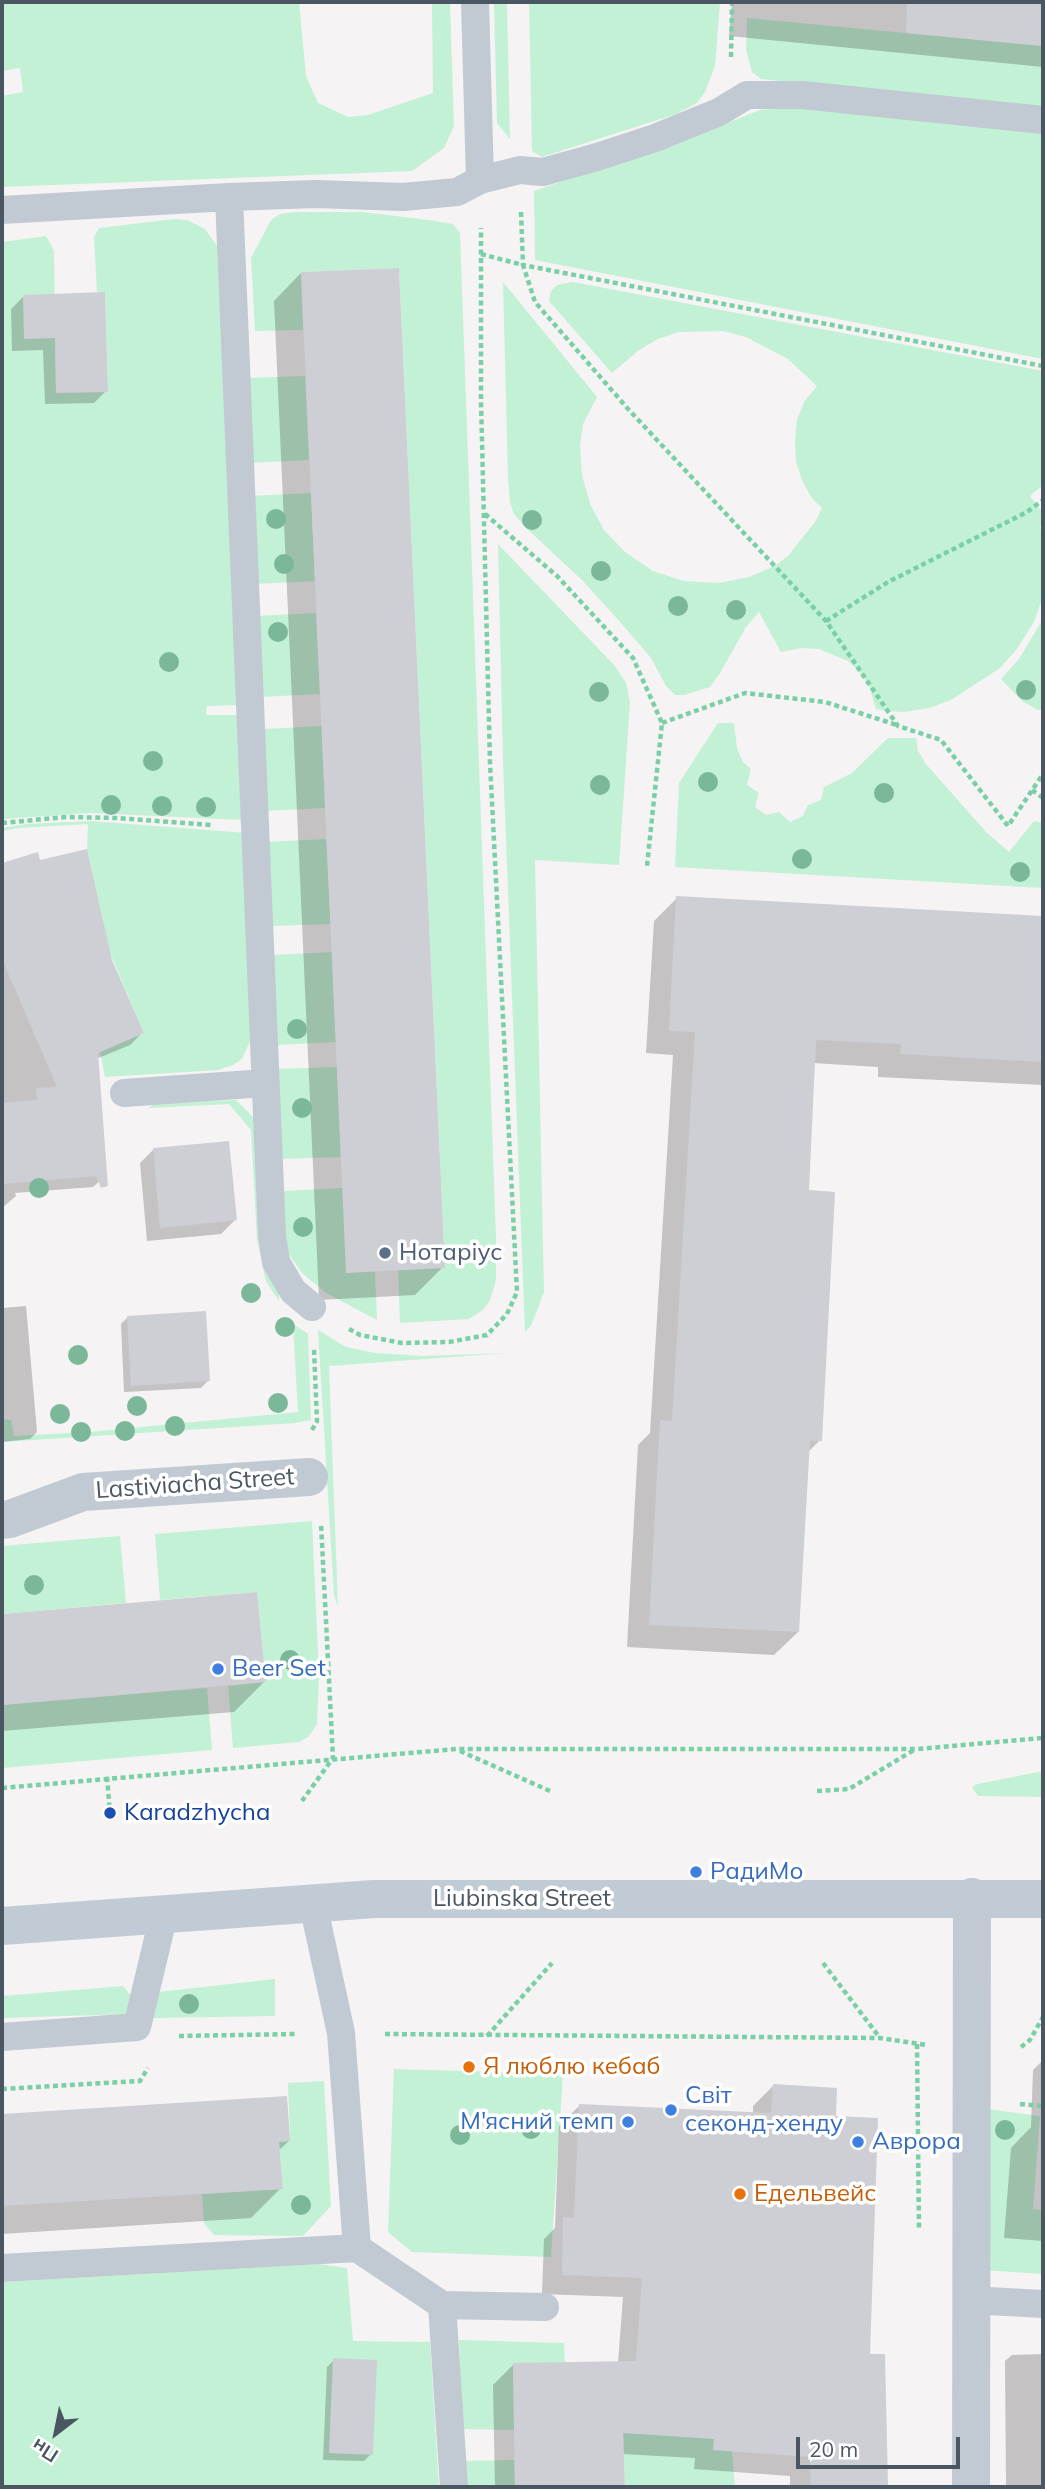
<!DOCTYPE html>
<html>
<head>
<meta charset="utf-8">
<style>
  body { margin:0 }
  #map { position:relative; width:1045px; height:2489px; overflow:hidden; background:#f5f3f3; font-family:Mulish,sans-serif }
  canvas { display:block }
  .frame { position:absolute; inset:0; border:4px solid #4a5661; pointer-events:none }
  .north { position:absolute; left:21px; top:2398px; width:70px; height:70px; -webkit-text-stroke:5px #fff; paint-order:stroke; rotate:212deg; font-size:19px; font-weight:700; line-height:28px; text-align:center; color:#4a5661 }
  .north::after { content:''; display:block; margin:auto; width:24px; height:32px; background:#4a5661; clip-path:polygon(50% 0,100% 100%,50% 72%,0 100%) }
  .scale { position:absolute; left:796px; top:2437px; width:164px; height:32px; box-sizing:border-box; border:4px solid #4a5661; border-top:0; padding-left:9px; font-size:21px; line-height:24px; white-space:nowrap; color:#4a5661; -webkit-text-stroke:5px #fff; paint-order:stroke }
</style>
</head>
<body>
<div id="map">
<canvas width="1045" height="2489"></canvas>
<div class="frame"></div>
<div class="north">Пн</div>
<div class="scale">20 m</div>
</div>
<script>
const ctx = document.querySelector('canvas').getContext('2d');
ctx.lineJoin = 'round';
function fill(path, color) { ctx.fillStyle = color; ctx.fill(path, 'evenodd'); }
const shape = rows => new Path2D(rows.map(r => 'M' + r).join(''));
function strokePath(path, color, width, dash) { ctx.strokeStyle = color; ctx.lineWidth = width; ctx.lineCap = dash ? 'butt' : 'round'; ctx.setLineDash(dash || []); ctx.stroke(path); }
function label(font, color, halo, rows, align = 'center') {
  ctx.font = font + ' Mulish,sans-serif'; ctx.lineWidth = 7; ctx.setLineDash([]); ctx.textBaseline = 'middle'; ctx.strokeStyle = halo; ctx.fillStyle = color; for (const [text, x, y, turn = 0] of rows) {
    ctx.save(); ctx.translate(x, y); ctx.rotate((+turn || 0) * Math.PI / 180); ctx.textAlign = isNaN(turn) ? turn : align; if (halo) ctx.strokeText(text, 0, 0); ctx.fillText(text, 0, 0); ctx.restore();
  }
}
const green = shape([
  [2,2,299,2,306,76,318,103,348,117,368,115,433,93,432,2,450,2,454,126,444,148,412,171,2,187,2,96,23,92,20,68,2,71],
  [494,2,507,2,510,139,497,123],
  [529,2,720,2,715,66,705,92,697,103,676,114,542,157,532,151],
  [747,18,1043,46,1043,107,761,79,752,72,746,50],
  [799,107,1043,131,1043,359,535,260,534,191,687,139,760,110],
  [295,212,362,212,429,220,453,224,460,233,496,1238,496,1280,490,1300,484,1309,469,1319,400,1323,398,1270,445,1267,399,268,301,272,303,330,255,331,251,258,271,220,280,214],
  [175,219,187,220,205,229,217,246,240,705,207,706,206,715,241,715,244,820,91,813,2,819,2,242,46,236,54,251,56,392,108,391,105,292,97,292,94,237,99,228],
  [503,282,597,397,583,424,580,445,582,476,591,506,604,530,625,552,653,571,683,581,719,583,749,577,775,566,788,556,815,522,822,508,811,497,802,480,796,461,795,441,797,420,804,402,817,386,788,359,746,337,723,331,679,332,658,339,639,350,612,373,549,301,551,291,557,285,573,282,1043,371,1043,485,1030,496,1041,510,1043,509,1043,525,1040,527,1043,538,1043,596,1034,622,1016,650,1000,668,951,700,929,708,904,712,888,711,876,709,869,685,860,672,848,661,819,649,801,648,781,652,759,612,746,627,720,673,710,687,684,695,675,695,666,686,651,658,621,623,583,581,525,527,514,514,510,502,508,478],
  [305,376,309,460,249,463,245,378],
  [311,493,315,581,255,584,251,496],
  [498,544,615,666,626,683,630,702,619,865,535,860,544,1292,531,1326,525,1332,503,762],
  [316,613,320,694,260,697,256,616],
  [1043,619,1043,710,1038,710,1022,701,1001,679,1019,659],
  [718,723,734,723,737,748,743,762,751,769,747,785,759,793,755,807,766,815,779,812,790,822,803,816,808,805,821,800,824,787,852,773,888,738,916,738,918,751,926,764,986,832,1009,852,1034,821,1043,823,1043,888,675,867,679,783],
  [322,726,325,808,265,811,262,729],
  [90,821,246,833,251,1039,242,1059,233,1065,218,1070,105,1077,100,1052,144,1033,104,939,104,925,87,849,88,824,19,828,2,831,2,828,26,824],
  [326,839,331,924,271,926,266,842],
  [332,952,336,1042,276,1045,272,955],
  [337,1067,341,1157,281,1159,277,1069],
  [236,1100,254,1118,279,1286,279,1301,266,1281,257,1240,251,1130,229,1104,149,1108,154,1103],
  [342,1188,375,1271,377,1320,326,1293,303,1274,285,1249,283,1191],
  [293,1324,308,1334,311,1420,295,1423,2,1442,2,1419,11,1420,14,1436,90,1432,298,1412],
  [318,1330,346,1347,375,1353,423,1356,507,1353,329,1366,338,1607,334,1595],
  [312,1521,319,1674,317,1724,308,1737,299,1742,233,1748,228,1686,266,1682,257,1592,160,1600,155,1534],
  [120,1536,126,1603,2,1614,2,1546],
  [207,1688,212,1750,2,1768,2,1705],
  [1043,1771,1043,1797,978,1796,973,1789,973,1786,978,1784],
  [275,1979,275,2016,154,2018,158,1992],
  [123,1986,134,1999,131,2014,2,2018,2,1996],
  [394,2069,563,2074,551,2257,412,2252,388,2232],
  [324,2081,331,2206,303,2236,214,2235,204,2223,202,2194,283,2189,279,2142,290,2141,288,2083],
  [979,2108,1040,2116,1033,2209,1043,2210,1043,2274,983,2270],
  [318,2264,347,2268,353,2341,430,2342,439,2487,2,2487,2,2282],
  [459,2340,564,2343,565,2363,513,2364,514,2430,462,2429],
  [623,2428,714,2439,732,2451,735,2487,625,2487],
  [514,2460,515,2487,466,2487,464,2461]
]);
const shadow = shape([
  [732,2,1043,2,1043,67,729,36],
  [301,273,443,1267,415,1295,319,1300,274,301],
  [23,297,106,391,94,403,45,404,43,350,12,351,11,309],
  [37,854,39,862,111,960,142,1033,130,1045,96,1059,106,1175,93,1187,15,1193,16,1196,2,1208,2,865],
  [677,898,1043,918,1043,1085,878,1077,878,1067,813,1063,807,1192,820,1440,807,1453,798,1632,774,1655,627,1647,638,1445,650,1433,673,1055,646,1053,654,921],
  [154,1149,235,1220,221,1234,147,1241,140,1163],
  [26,1306,37,1432,30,1439,2,1442,2,1308],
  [128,1317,208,1381,201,1388,124,1392,121,1324],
  [256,1594,264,1682,234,1712,2,1731,2,1616],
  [1043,2060,1043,2241,1004,2238,1011,2148,1031,2127,1033,2070],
  [773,2086,834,2118,868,2356,883,2356,886,2487,790,2487,790,2476,694,2469,695,2458,622,2454,623,2487,495,2487,493,2385,513,2365,618,2363,623,2297,542,2294,544,2239,555,2228,559,2126,579,2106,753,2114,753,2106],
  [285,2098,289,2141,278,2151,281,2188,251,2218,2,2234,2,2116],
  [1043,2354,1043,2487,1006,2487,1005,2361,1012,2355],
  [334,2360,371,2454,364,2461,323,2460,327,2367]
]);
const building = shape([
  [907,2,1043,2,1043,46,906,33],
  [399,268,445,1268,346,1273,301,272],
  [105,292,108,392,56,393,55,338,24,339,23,295],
  [87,849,112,960,144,1033,98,1053,108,1186,101,1188,96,1176,2,1184,2,1103,37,1100,36,1088,57,1087,2,959,2,863,38,852,40,860],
  [676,896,1043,916,1043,1062,900,1054,901,1044,816,1040,809,1190,835,1192,822,1441,810,1441,799,1632,649,1625,660,1420,672,1421,695,1032,669,1031],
  [229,1141,237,1220,160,1228,153,1148],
  [206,1311,210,1381,131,1386,127,1316],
  [257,1592,266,1682,2,1705,2,1614],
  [773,2084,837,2088,836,2116,878,2118,870,2354,885,2354,888,2487,811,2487,810,2457,713,2450,714,2439,623,2433,625,2487,515,2487,513,2363,636,2361,642,2278,562,2275,563,2217,574,2218,579,2104,771,2113],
  [287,2096,290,2141,279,2142,283,2189,2,2206,2,2114],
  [333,2358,377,2360,373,2455,329,2453]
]);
const path = shape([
  [731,57,732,2],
  [521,212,523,265,1043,366],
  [481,254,523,265,535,302,629,410,826,621,898,726,941,740,1008,826,1043,774],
  [485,514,557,576,633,658,662,723,647,866],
  [826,621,888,582,1027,512,1043,500],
  [662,723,745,693,825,702,897,725],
  [1032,790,1043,798],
  [2,823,66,817,117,818,212,825],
  [349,1329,360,1335,402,1343,449,1342,487,1335,507,1314,517,1292,490,763,481,401,481,228],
  [312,1430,317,1421,314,1349],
  [460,1751,550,1791],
  [107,1777,110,1813],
  [2,1788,456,1749,917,1749,1043,1738],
  [817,1791,849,1789,914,1750],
  [302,1801,333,1758,321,1523],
  [823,1963,880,2038],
  [385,2034,880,2038,926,2045],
  [179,2036,296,2034],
  [487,2036,552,1963],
  [917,2044,919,2231],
  [1021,2047,1030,2040,1043,2017],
  [2,2089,140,2081,148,2068],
  [1020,2104,1043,2106]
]);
const lane = shape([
  [480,180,520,170,543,172,597,157,655,138,719,112,747,95,802,95,1043,120],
  [229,197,272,1235,276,1262,293,1291,312,1307],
  [2,210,229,197,316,194,403,197,457,192,480,180,475,2],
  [124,1093,265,1083],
  [313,1904,341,2033,357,2248,442,2305,454,2487],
  [2,2037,137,2027,164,1914],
  [2,2268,357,2248],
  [971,2297,988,2301,1043,2304],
  [442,2305,545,2307]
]);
const street = shape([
  [2,1520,10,1519,83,1492,309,1477],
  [971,2487,972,1897]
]);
const secondary = shape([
  [2,1926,374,1899,1043,1899]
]);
const trees = [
  [276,519],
  [532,520],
  [284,564],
  [601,571],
  [678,606],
  [736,610],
  [278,632],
  [169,662],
  [1026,690],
  [599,692],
  [153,761],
  [708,782],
  [600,785],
  [884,793],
  [111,805],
  [162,806],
  [206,807],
  [802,859],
  [1020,872],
  [297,1029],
  [302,1108],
  [39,1188],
  [303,1227],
  [251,1293],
  [285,1327],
  [78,1355],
  [278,1403],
  [137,1406],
  [60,1414],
  [175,1426],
  [125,1431],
  [81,1432],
  [34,1585],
  [290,1660],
  [189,2004],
  [531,2129],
  [1005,2130],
  [460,2135],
  [301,2205]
];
const markers = [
  [385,1253,7,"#5c6f8a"],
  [218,1669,7,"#3f7fe0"],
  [110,1813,7,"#1a4fb4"],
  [696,1872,7,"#3f7fe0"],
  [469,2067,7,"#e8710a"],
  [671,2110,7,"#3f7fe0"],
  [628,2122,7,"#3f7fe0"],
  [858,2142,7,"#3f7fe0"],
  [740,2194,7,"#e8710a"]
];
const serviceNames = [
  ["Нотаріус",399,1253]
];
const streetNames = [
  ["Lastiviacha Street",195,1484,-4],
  ["Liubinska Street",522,1899]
];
const shopNames = [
  ["Beer Set",232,1669],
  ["РадиМо",710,1872],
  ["Світ",685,2096],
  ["секонд-хенду",685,2124],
  ["М'ясний темп",614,2122,"right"],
  ["Аврора",872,2142]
];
const transitNames = [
  ["Karadzhycha",124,1813]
];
const foodNames = [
  ["Я люблю кебаб",483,2067],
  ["Едельвейс",754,2194]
];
fill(green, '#c3f1d5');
fill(shadow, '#0003');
fill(building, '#cdcfd5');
strokePath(path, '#7ad0a6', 4.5, [5, 3.5]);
strokePath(lane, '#c1cad2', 28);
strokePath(street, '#c1cad2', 38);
strokePath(secondary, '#c1cbd6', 38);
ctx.fillStyle = '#7bb799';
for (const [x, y] of trees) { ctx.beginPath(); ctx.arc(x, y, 10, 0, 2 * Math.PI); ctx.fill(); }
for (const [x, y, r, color] of markers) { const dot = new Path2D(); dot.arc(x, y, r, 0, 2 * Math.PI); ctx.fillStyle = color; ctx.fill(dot); strokePath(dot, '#fff', 2.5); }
label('24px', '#4e5e75', '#fff', serviceNames, 'left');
label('24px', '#4a5661', '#fff', streetNames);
label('24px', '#366cbe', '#fff', shopNames, 'left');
label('24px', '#164399', '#fff', transitNames, 'left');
label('24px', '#c56008', '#fff', foodNames, 'left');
</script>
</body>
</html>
